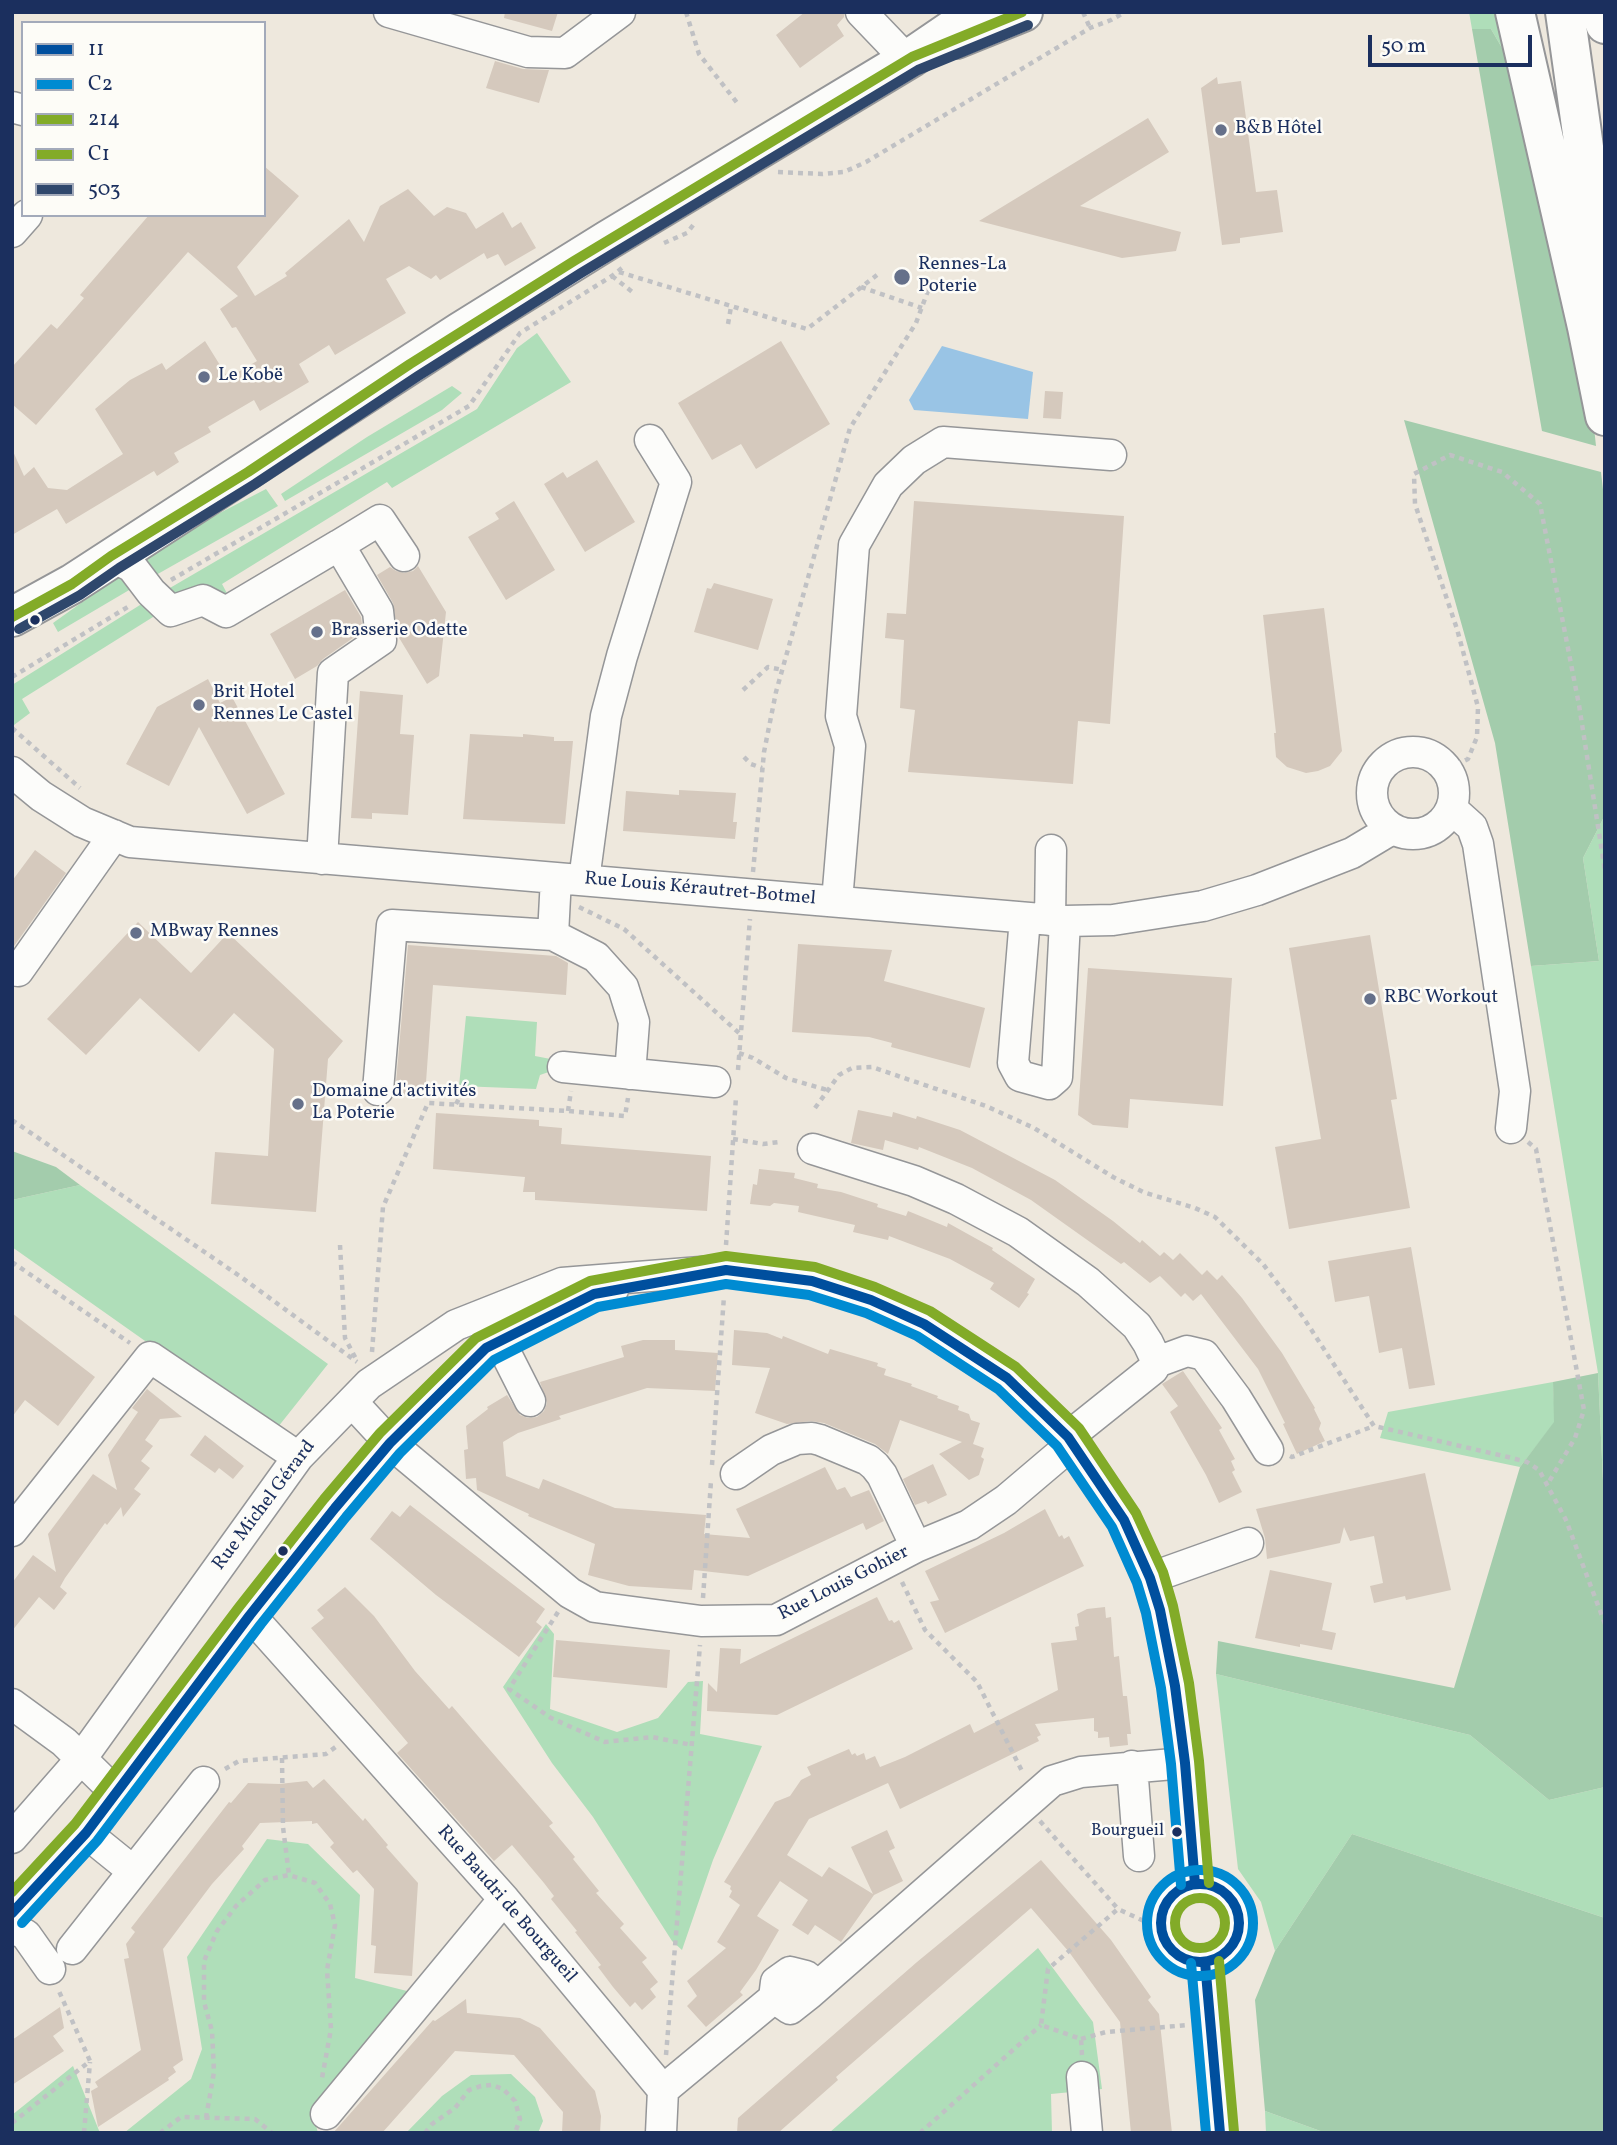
<!DOCTYPE html>
<html>
<head>
<meta charset="utf-8">
<style>
  body { margin:0 }
  #map { position:relative; width:1617px; height:2145px; overflow:hidden; background:#eee8dd; font-family:Vollkorn,serif }
  canvas { display:block }
  .frame { position:absolute; inset:0; border:14px solid #1b2f5e; pointer-events:none }
  .legend { position:absolute; left:21px; top:21px; width:245px; height:196px; box-sizing:border-box; background:#fdfcf7; border:2px solid #a3aaba; margin:0; padding:9px 12px; list-style:none; font-size:21px; color:#1b2f5e }
  .legend li { display:flex; align-items:center; gap:14px; height:35px }
  .legend b { width:35px; border:2px solid #a3aaba }
  .scale { position:absolute; left:1368px; top:35px; width:164px; height:32px; box-sizing:border-box; border:4px solid #1b2f5e; border-top:0; padding-left:9px; font-size:21px; line-height:24px; white-space:nowrap; color:#1b2f5e; -webkit-text-stroke:5px #fdfcf7; paint-order:stroke }
</style>
</head>
<body>
<div id="map">
<canvas width="1617" height="2145"></canvas>
<div class="frame"></div>
<ul class="legend">
<li><b style="height:9px;background:#004f9e"></b>11</li>
<li><b style="height:9px;background:#008bd2"></b>C2</li>
<li><b style="height:9px;background:#82ab28"></b>214</li>
<li><b style="height:9px;background:#83ab28"></b>C1</li>
<li><b style="height:9px;background:#2f476c"></b>503</li>
</ul>
<div class="scale">50 m</div>
</div>
<script>
const ctx = document.querySelector('canvas').getContext('2d');
ctx.lineJoin = 'round';
function fill(path, color) { ctx.fillStyle = color; ctx.fill(path, 'evenodd'); }
const shape = rows => new Path2D(rows.map(r => 'M' + r).join(''));
function strokePath(path, color, width, dash) { ctx.strokeStyle = color; ctx.lineWidth = width; ctx.lineCap = dash ? 'butt' : 'round'; ctx.setLineDash(dash || []); ctx.stroke(path); }
function label(font, color, halo, rows, align = 'center') {
  ctx.font = font + ' Vollkorn,serif'; ctx.lineWidth = 5; ctx.setLineDash([]); ctx.textBaseline = 'middle'; ctx.strokeStyle = halo; ctx.fillStyle = color; for (const [text, x, y, turn = 0] of rows) {
    ctx.save(); ctx.translate(x, y); ctx.rotate((+turn || 0) * Math.PI / 180); ctx.textAlign = isNaN(turn) ? turn : align; if (halo) ctx.strokeText(text, 0, 0); ctx.fillText(text, 0, 0); ctx.restore();
  }
}
const green = shape([
  [1469,12,1500,12,1512,65,1491,29,1472,29],
  [537,333,571,382,392,488,387,482,222,584,230,599,178,605,163,592,477,409,517,348],
  [452,386,462,393,442,410,285,501,281,494,367,437],
  [266,489,278,506,156,575,145,560,214,516],
  [116,578,124,578,136,586,58,632,53,623],
  [148,600,161,612,22,699,30,713,14,725,12,723,12,685],
  [1605,815,1605,1524,1598,1373,1531,966,1599,961,1583,858],
  [466,1016,537,1022,535,1056,561,1061,563,1067,540,1075,536,1089,459,1086],
  [80,1185,328,1364,274,1432,12,1247,12,1200],
  [1553,1382,1555,1422,1520,1467,1380,1438,1388,1412],
  [546,1624,554,1634,550,1709,617,1732,658,1718,688,1682,703,1681,700,1734,762,1746,713,1860,682,1950,672,1941,593,1817,552,1763,503,1687],
  [1216,1674,1470,1735,1549,1800,1605,1787,1605,1918,1352,1834,1275,1951,1261,1902,1238,1869],
  [267,1839,308,1844,360,1895,355,1978,415,1993,313,2114,318,2133,124,2133,191,2079,202,2049,187,1957],
  [1038,1948,1093,2022,1102,2089,1051,2094,1052,2133,829,2133],
  [73,2066,100,2133,12,2133,12,2115],
  [511,2074,535,2097,543,2121,538,2133,406,2133,442,2096,471,2075],
  [1265,2111,1326,2133,1266,2133]
]);
const forest = shape([
  [1472,29,1491,29,1512,65,1589,381,1596,446,1542,431],
  [1404,420,1601,472,1605,507,1605,815,1583,858,1599,961,1531,966,1495,743],
  [12,1151,56,1167,80,1185,12,1200],
  [1598,1373,1605,1524,1605,1787,1549,1800,1470,1735,1216,1674,1218,1641,1454,1688,1520,1467,1554,1422,1553,1382],
  [1352,1834,1605,1918,1605,2133,1326,2133,1265,2111,1255,2000,1275,1951]
]);
const water = shape([
  [942,346,1033,372,1028,419,914,410,909,400]
]);
const building = shape([
  [505,12,558,12,552,31,504,18],
  [805,12,844,12,844,17,837,25,844,36,800,68,776,35],
  [495,61,523,69,549,70,539,103,486,88],
  [1217,77,1218,84,1241,81,1256,192,1277,190,1283,232,1240,238,1240,243,1222,245,1201,88],
  [1148,118,1169,152,1080,206,1181,232,1176,251,1122,258,979,221],
  [264,166,299,196,237,267,255,296,287,276,285,273,349,219,364,242,380,206,408,189,434,216,447,207,466,213,476,229,503,212,512,228,521,222,536,248,505,266,498,254,487,259,484,253,440,280,436,275,431,279,409,266,386,279,406,313,335,355,329,345,299,364,309,382,260,411,254,400,208,427,211,432,174,453,179,462,157,476,154,471,66,524,57,509,12,535,12,449,24,476,34,467,48,488,67,490,123,454,95,409,130,380,162,363,166,370,205,341,228,378,257,361,236,327,232,328,220,309,238,296,188,252,36,425,12,404,12,367,51,324,57,329,84,298,80,295,149,215,264,215],
  [781,341,830,424,756,469,741,444,712,460,678,403],
  [1045,391,1063,392,1061,419,1043,418],
  [597,460,635,522,585,552,544,484,563,472,567,478],
  [514,501,555,570,506,600,468,537,499,519,495,513],
  [914,501,1124,516,1110,724,1078,721,1073,784,908,772,915,710,900,708,904,640,885,638,887,613,906,614],
  [418,566,446,612,439,676,427,684,398,636,393,603,377,575,390,567,396,571,404,573,413,571],
  [714,583,773,599,758,650,694,632,707,588,711,589],
  [345,590,361,617,363,631,323,659,317,666,295,679,270,634],
  [1324,608,1342,751,1330,766,1318,771,1306,773,1287,767,1276,757,1274,733,1276,733,1263,615],
  [208,679,220,703,232,697,285,794,247,814,199,727,169,786,126,764,157,707],
  [360,691,403,695,400,734,414,735,408,815,372,813,372,819,351,818],
  [470,734,523,737,523,734,554,737,554,741,573,741,565,824,463,819],
  [679,790,736,793,733,822,737,822,735,839,623,831,626,791,679,795],
  [35,850,66,873,12,949,12,881],
  [138,922,191,973,228,933,343,1041,328,1059,316,1212,211,1204,215,1152,268,1156,274,1049,234,1013,199,1052,140,998,86,1055,47,1019],
  [1370,935,1397,1099,1391,1100,1410,1208,1289,1229,1275,1147,1321,1139,1289,948],
  [798,944,892,950,884,981,985,1008,970,1068,891,1047,892,1043,869,1037,792,1032],
  [408,945,556,956,568,963,566,995,433,985,425,1096,395,1094],
  [1088,968,1232,978,1223,1106,1130,1099,1128,1128,1093,1125,1078,1115],
  [858,1110,892,1117,893,1112,916,1119,917,1116,960,1130,1055,1180,1113,1221,1140,1243,1142,1240,1160,1256,1164,1252,1173,1260,1180,1253,1202,1275,1207,1270,1217,1280,1222,1275,1242,1298,1282,1353,1315,1408,1314,1409,1321,1423,1319,1429,1325,1441,1297,1454,1283,1424,1285,1423,1258,1369,1201,1294,1193,1301,1185,1293,1181,1297,1160,1276,1150,1283,1124,1262,1121,1264,1031,1200,972,1168,919,1147,918,1150,885,1140,883,1150,851,1143],
  [436,1113,539,1120,539,1126,562,1128,561,1144,711,1156,707,1211,535,1200,535,1192,523,1192,525,1177,433,1169],
  [759,1169,795,1173,794,1178,818,1184,817,1188,841,1192,878,1204,877,1207,906,1216,908,1211,947,1227,948,1223,993,1248,992,1250,1035,1279,1027,1293,1029,1294,1019,1308,990,1289,994,1283,950,1259,889,1236,888,1240,853,1232,855,1225,798,1212,799,1206,774,1203,770,1206,750,1204,753,1184,757,1185],
  [1411,1247,1435,1385,1409,1389,1402,1348,1379,1353,1369,1296,1335,1302,1328,1261],
  [12,1313,95,1377,58,1426,25,1400,12,1417],
  [734,1330,767,1333,782,1339,783,1336,828,1354,830,1349,878,1363,877,1366,886,1369,884,1375,912,1384,911,1386,938,1396,937,1398,959,1406,958,1410,969,1414,971,1420,980,1423,973,1444,984,1448,981,1457,984,1459,979,1475,969,1480,939,1454,962,1442,900,1420,888,1454,875,1444,824,1423,811,1421,787,1424,755,1413,770,1368,732,1365],
  [643,1340,675,1340,675,1350,718,1353,715,1391,647,1388,559,1416,561,1419,518,1433,503,1442,506,1476,539,1489,543,1479,615,1508,706,1515,704,1534,750,1538,736,1509,825,1467,837,1490,845,1487,851,1497,869,1490,884,1521,866,1530,863,1523,748,1576,694,1570,692,1590,629,1586,588,1575,595,1544,528,1516,529,1514,477,1490,476,1478,466,1479,464,1450,468,1449,466,1426,488,1409,487,1407,507,1395,520,1415,528,1418,537,1417,544,1411,547,1403,540,1382,624,1357,621,1346],
  [1183,1371,1222,1428,1219,1430,1235,1459,1231,1461,1235,1470,1232,1472,1242,1492,1219,1503,1206,1475,1170,1412,1178,1406,1162,1384],
  [147,1389,182,1417,160,1419,145,1440,153,1446,141,1461,150,1468,134,1489,141,1494,123,1517,121,1507,107,1525,105,1523,65,1578,60,1587,67,1593,54,1610,39,1597,12,1631,12,1583,33,1555,56,1572,48,1534,93,1474,117,1490,108,1455,138,1412,132,1408],
  [205,1435,244,1466,233,1479,219,1468,215,1473,190,1455],
  [933,1464,947,1495,928,1504,926,1501,915,1505,903,1479],
  [1425,1473,1451,1590,1406,1600,1405,1596,1374,1603,1370,1586,1383,1583,1374,1536,1350,1541,1344,1527,1340,1543,1267,1559,1265,1538,1256,1509],
  [410,1505,545,1609,536,1622,542,1627,519,1657,436,1595,370,1539,392,1511,400,1517],
  [1045,1509,1059,1537,1062,1535,1064,1539,1069,1536,1084,1566,945,1633,930,1602,939,1600,925,1571,1004,1533],
  [1270,1570,1332,1583,1322,1630,1336,1633,1332,1650,1300,1644,1300,1647,1255,1638],
  [345,1587,374,1616,415,1671,449,1709,452,1706,553,1823,549,1826,575,1857,573,1859,599,1891,596,1893,624,1924,620,1928,647,1958,642,1962,658,1982,650,1989,656,1997,642,2010,635,2002,630,2007,613,1987,598,1967,601,1965,575,1932,577,1931,551,1899,554,1896,544,1883,512,1845,494,1861,397,1753,408,1743,311,1628,324,1618,317,1610],
  [877,1597,889,1621,892,1620,894,1623,899,1620,913,1649,777,1715,707,1711,708,1683,717,1692,720,1648,741,1649,740,1664],
  [1105,1607,1106,1618,1111,1617,1114,1657,1119,1656,1123,1696,1127,1696,1131,1734,1127,1734,1128,1745,1110,1747,1109,1737,1098,1738,1098,1732,1094,1731,1094,1718,1035,1724,1041,1735,1037,1737,1039,1741,900,1809,888,1783,809,1819,787,1855,822,1877,829,1867,873,1894,851,1847,887,1830,895,1848,889,1851,903,1881,874,1895,841,1942,815,1925,808,1935,792,1925,808,1900,780,1881,757,1916,779,1930,756,1970,740,1992,743,1995,706,2027,687,2006,697,1996,687,1981,726,1948,717,1942,740,1905,729,1897,732,1891,730,1889,731,1886,724,1882,775,1802,790,1796,801,1780,811,1775,807,1767,849,1749,852,1755,855,1753,857,1756,864,1753,866,1760,875,1756,880,1767,905,1757,970,1724,974,1733,1058,1690,1051,1643,1077,1640,1075,1627,1079,1626,1077,1614,1087,1609],
  [556,1640,670,1650,667,1688,553,1677],
  [324,1779,363,1821,365,1818,388,1845,386,1847,418,1883,412,1976,374,1973,376,1946,371,1945,374,1889,357,1870,353,1873,330,1847,334,1843,317,1823,312,1824,312,1821,260,1823,242,1846,244,1849,212,1884,163,1949,183,2060,173,2067,176,2072,168,2078,169,2080,98,2127,91,2091,98,2087,95,2082,141,2050,124,1959,129,1958,126,1944,135,1932,131,1928,229,1802,231,1803,248,1783,279,1784,307,1781,313,1788],
  [1041,1860,1111,1940,1151,1997,1148,2000,1159,2014,1172,2133,1131,2133,1120,2022,1069,1952,1031,1908,836,2077,838,2080,778,2133,737,2133,738,2118,917,1962],
  [466,1999,467,2013,520,2018,540,2028,595,2091,601,2116,600,2133,562,2133,563,2112,514,2055,455,2051,382,2133,333,2133,433,2020,435,2021],
  [60,2007,64,2028,53,2036,64,2051,12,2085,12,2040]
]);
const path = shape([
  [686,12,699,54,738,104],
  [1083,12,1090,28],
  [778,172,822,174,844,172,866,162,1090,28,1111,20,1125,12],
  [664,243,687,233,694,224],
  [619,272,807,329,877,275],
  [612,276,635,294],
  [861,287,922,308],
  [728,324,731,307],
  [171,580,469,406,520,333,612,276,622,268],
  [12,677,131,605],
  [743,690,768,667,783,670],
  [12,728,80,788],
  [744,757,751,764,762,768],
  [1447,769,1468,759,1477,737,1478,707,1457,629,1415,504,1414,474,1450,455,1502,472,1540,504,1579,705,1605,871],
  [753,872,764,752,776,692,850,428,916,323,929,288],
  [579,907,624,929,739,1033],
  [739,1053,753,1058,786,1078,827,1090],
  [738,1070,750,919],
  [456,1104,461,1095,459,1086],
  [815,1108,839,1075,852,1068,872,1067,986,1106,1034,1128,1113,1177,1143,1192,1195,1208,1215,1217,1263,1264,1303,1317,1374,1426,1508,1457,1527,1462,1539,1470,1566,1520,1605,1624],
  [568,1111,571,1091],
  [12,1120,241,1277,357,1362],
  [733,1139,763,1144,779,1142],
  [1528,1142,1536,1149,1584,1410,1575,1438,1547,1485],
  [340,1245,345,1338,356,1359],
  [726,1245,736,1097],
  [12,1262,130,1343],
  [372,1352,383,1207,428,1103,568,1111,625,1116,628,1098],
  [1290,1456,1292,1457,1374,1426],
  [712,1465,724,1296],
  [902,1582,925,1630,977,1682,1023,1773],
  [703,1598,711,1481],
  [558,1612,509,1689,551,1718,605,1742,652,1737,692,1745],
  [282,1758,283,1827,289,1875],
  [225,1769,239,1761,326,1754,337,1746],
  [1040,1821,1118,1909],
  [1081,2039,1106,2032,1188,2025],
  [666,2055,700,1645],
  [1082,2055,1081,2039,1041,2025,1048,1969,1118,1909,1161,1929],
  [206,2118,214,2072,212,2031,204,2002,204,1961,217,1931,236,1906,265,1880,289,1875,315,1883,330,1904,335,1925,327,1970,331,2029,322,2078],
  [12,2123,90,2061,58,1989],
  [84,2133,90,2062],
  [160,2133,181,2117,255,2119,272,2133],
  [425,2133,432,2124,455,2108,469,2090,481,2086,492,2085,503,2089,515,2101,520,2119,515,2133],
  [920,2133,1041,2025]
]);
const minor = shape([
  [389,12,528,52,565,53,620,12],
  [861,12,907,60],
  [12,107,23,110],
  [12,232,27,215],
  [339,545,380,520,404,556],
  [111,556,132,567,151,592,171,611,203,600,226,612,339,545,378,611,381,640,333,673,322,859],
  '1372 793a41 41 0 1 1 82 0a41 41 0 1 1-82 0Z',
  [12,772,41,796,82,822,130,842,1065,921,1113,920,1203,906,1257,890,1352,853,1392,829],
  [1452,809,1472,827,1478,844,1515,1091,1511,1128],
  [556,878,553,935,596,957,623,987,634,1022,630,1074],
  [584,880,606,716,622,656,676,482,650,440],
  [837,901,850,746,841,716,854,545,888,485,914,460,943,442,1111,455],
  [1025,918,1013,1063,1020,1076,1049,1084,1057,1077,1065,921],
  [1050,920,1051,850],
  [12,968,18,971,114,835],
  [563,1067,715,1082],
  [378,1090,392,925,553,935],
  [813,1149,914,1181,956,1199,1018,1232,1088,1282,1137,1326,1148,1343,1157,1362,1153,1369,1068,1437],
  [491,1324,530,1401],
  [1157,1362,1187,1351,1204,1355,1236,1398,1268,1450],
  [352,1402,390,1443,570,1593,595,1607,701,1621,776,1620,916,1547,969,1525,1006,1500,1072,1444],
  [736,1474,771,1450,797,1439,812,1438,820,1440,868,1460,875,1466,882,1475,916,1547],
  [12,1531,150,1357,298,1457],
  [1150,1578,1248,1543],
  [250,1615,504,1899,663,2090,774,1998],
  [12,1704,64,1742,115,1792],
  [1132,1766,1139,1856],
  [86,1833,133,1871],
  [12,1838,81,1759,298,1457,369,1384,456,1325,562,1283,726,1270,812,1281,871,1300,924,1324,1007,1378,1068,1437,1124,1520,1150,1578,1160,1610,1175,1686,1185,1763,1195,1884],
  '1161 1923a39 39 0 1 1 78 0a39 39 0 1 1-78 0Z',
  [12,1913,86,1833,250,1615,390,1443,486,1348,594,1294,613,1290],
  [12,1927,26,1935,50,1969],
  [72,1949,204,1782],
  [1205,1962,1220,2133],
  [790,1972,806,1976,809,1994,790,2009,774,1998,776,1982,790,1972],
  [809,1994,1052,1781,1081,1772,1185,1763],
  [1082,2077,1087,2133],
  [326,2114,504,1899],
  [661,2133,663,2090]
]);
const major = shape([
  [956,39,1023,12],
  [12,617,72,584,460,332,608,240,912,57,978,12]
]);
const highway = shape([
  [1515,12,1587,327,1605,416],
  [1565,12,1605,297],
  [1603,12,1605,24]
]);
const bus1 = shape([
  '1161 1923a39 39 0 1 1 78 0a39 39 0 1 1-78 0Z',
  [12,1913,86,1833,250,1615,335,1508,390,1443,486,1348,594,1294,726,1270,812,1281,871,1300,924,1324,1007,1378,1068,1437,1124,1520,1150,1578,1160,1610,1175,1686,1185,1763,1195,1884],
  [1205,1962,1220,2133]
]);
const bus2 = shape([
  '1147 1923a53 53 0 1 1 106 0a53 53 0 1 1-106 0Z',
  [22,1923,97,1841,261,1624,346,1517,400,1453,494,1360,598,1307,726,1284,809,1295,866,1313,917,1336,998,1389,1057,1446,1112,1527,1137,1583,1146,1613,1161,1688,1171,1764,1181,1885],
  [1191,1963,1206,2133]
]);
const bus3 = shape([
  [12,1892,75,1824,239,1607,324,1499,380,1433,476,1338,590,1281,726,1256,815,1267,875,1287,930,1311,1016,1367,1079,1428,1136,1513,1163,1572,1173,1606,1189,1683,1199,1761,1209,1883],
  '1175 1923a25 25 0 1 1 50 0a25 25 0 1 1-50 0Z',
  [1219,1961,1234,2132]
]);
const bus4 = shape([
  [12,617,72,584,111,556,248,472,410,364,574,261,912,57,1022,12]
]);
const bus5 = shape([
  [19,629,80,595,119,568,255,484,418,376,581,273,918,70,1028,25]
]);
const markers = [
  [1221,130,7,"#65708a"],
  [902,277,9,"#65708a"],
  [204,377,7,"#65708a"],
  [35,620,6,"#1b2f5e"],
  [317,632,7,"#65708a"],
  [199,705,7,"#65708a"],
  [136,933,7,"#65708a"],
  [1370,999,7,"#65708a"],
  [298,1104,7,"#65708a"],
  [283,1551,6,"#1b2f5e"],
  [1177,1832,6,"#1b2f5e"]
];
const busNames = [
  ["Bourgueil",1164,1832]
];
const poiNames = [
  ["B&B Hôtel",1235,130],
  ["Rennes-La",918,266],
  ["Poterie",918,288],
  ["Le Kobë",218,377],
  ["Brasserie Odette",331,632],
  ["Brit Hotel",213,694],
  ["Rennes Le Castel",213,716],
  ["MBway Rennes",150,933],
  ["RBC Workout",1384,999],
  ["Domaine d'activités",312,1093],
  ["La Poterie",312,1115]
];
const streetNames = [
  ["Rue Louis Kérautret-Botmel",700,890,5],
  ["Rue Michel Gérard",265,1506,-53],
  ["Rue Louis Gohier",844,1584,-27],
  ["Rue Baudri de Bourgueil",506,1905,49]
];
fill(green, '#afdeb9');
fill(forest, '#a3ccac');
fill(water, '#99c4e5');
fill(building, '#d5c9bd');
strokePath(minor, '#959698', 33);
strokePath(major, '#959698', 42);
strokePath(highway, '#959698', 42);
strokePath(path, '#c0c1c4', 4.5, [5, 5]);
strokePath(minor, '#fcfcfa', 30);
strokePath(major, '#fcfcfa', 38);
strokePath(highway, '#fcfcfa', 38);
strokePath(bus1, '#004f9e', 10);
strokePath(bus2, '#008bd2', 10);
strokePath(bus3, '#82ab28', 10);
strokePath(bus4, '#83ab28', 10);
strokePath(bus5, '#2f476c', 10);
for (const [x, y, r, color] of markers) { const dot = new Path2D(); dot.arc(x, y, r, 0, 2 * Math.PI); ctx.fillStyle = color; ctx.fill(dot); strokePath(dot, '#fdfcf7', 2.5); }
label('17px', '#1b2f5e', '#fdfcf7', busNames, 'right');
label('19px', '#1b2f5e', '#fdfcf7', poiNames, 'left');
label('19px', '#1b2f5e', '#fdfcf7', streetNames);
</script>
</body>
</html>
